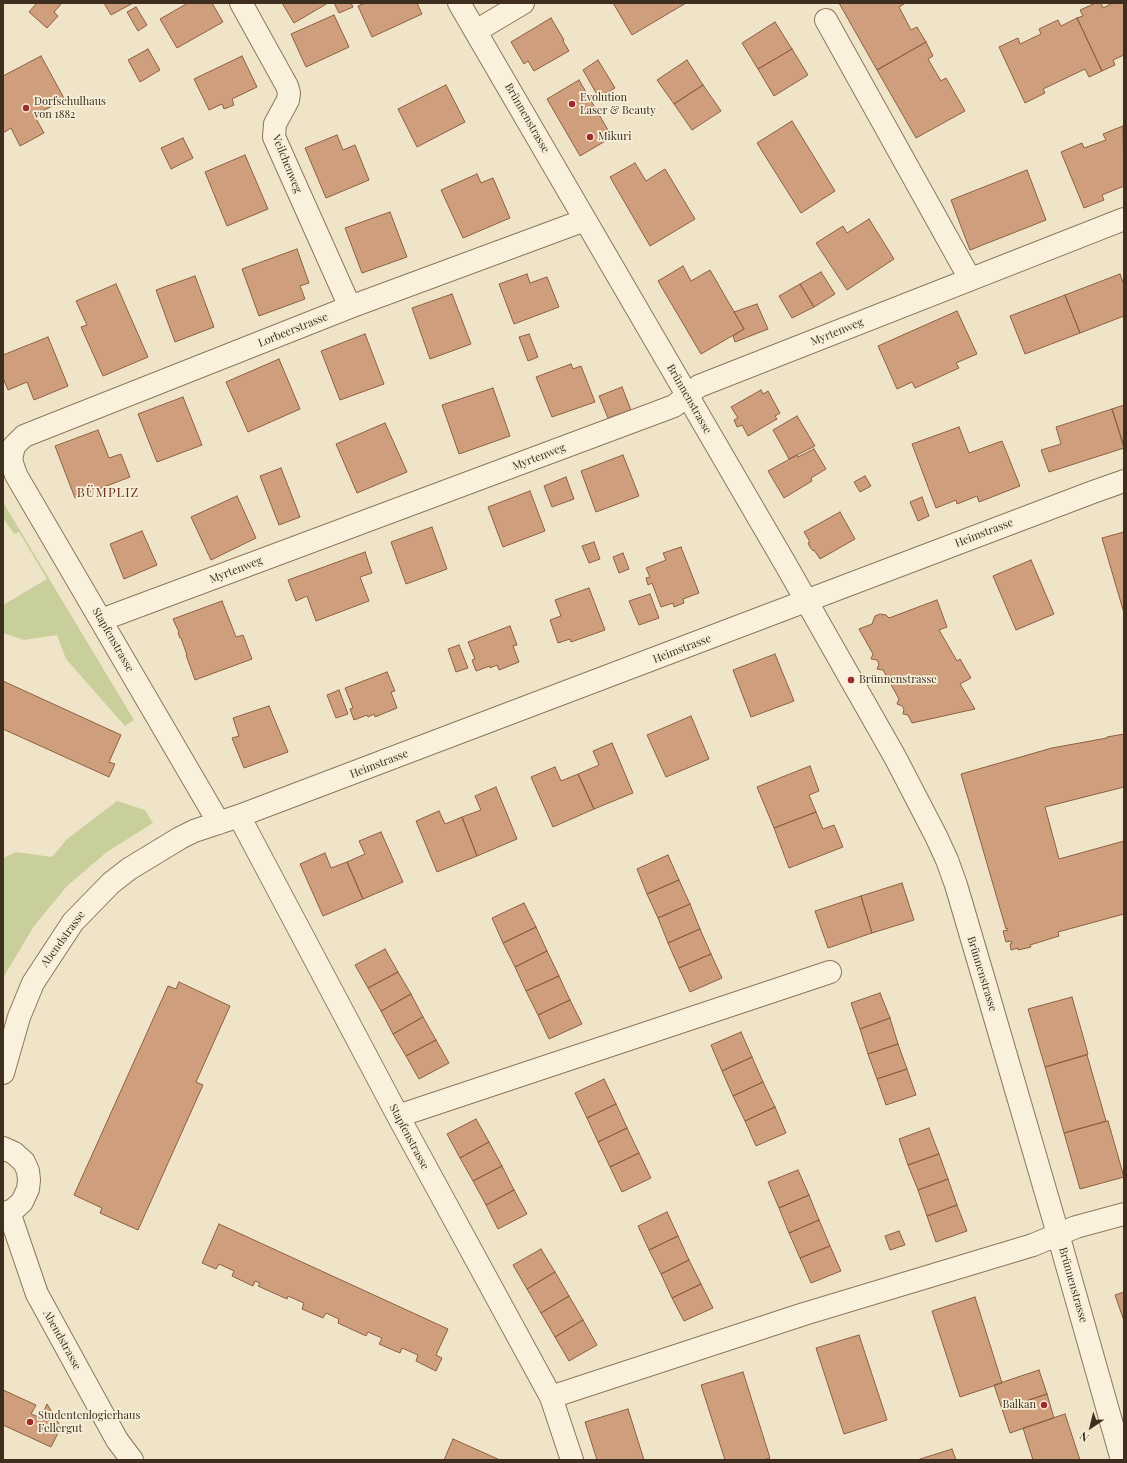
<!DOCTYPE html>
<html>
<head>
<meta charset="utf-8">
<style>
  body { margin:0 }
  #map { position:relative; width:1127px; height:1463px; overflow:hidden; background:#f0e4c8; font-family:"Playfair Display",serif }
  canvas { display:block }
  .frame { position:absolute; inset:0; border:4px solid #3d2e20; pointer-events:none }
  .north { position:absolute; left:1071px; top:1407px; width:40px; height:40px; -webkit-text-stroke:3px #f7eed8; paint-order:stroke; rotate:215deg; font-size:11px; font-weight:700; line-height:16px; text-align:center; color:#3d2e20 }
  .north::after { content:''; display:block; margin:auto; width:14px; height:18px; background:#3d2e20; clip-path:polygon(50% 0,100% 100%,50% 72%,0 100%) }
</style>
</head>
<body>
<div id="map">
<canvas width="1127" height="1463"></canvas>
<div class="frame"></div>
<div class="north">N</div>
</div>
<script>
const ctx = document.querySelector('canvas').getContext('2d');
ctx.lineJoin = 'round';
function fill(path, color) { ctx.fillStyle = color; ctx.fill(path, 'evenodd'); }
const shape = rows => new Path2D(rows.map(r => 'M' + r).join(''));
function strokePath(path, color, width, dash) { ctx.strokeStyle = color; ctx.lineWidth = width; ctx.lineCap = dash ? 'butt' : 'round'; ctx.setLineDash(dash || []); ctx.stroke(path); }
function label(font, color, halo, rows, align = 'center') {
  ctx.font = font + ' "Playfair Display",serif'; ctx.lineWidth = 3.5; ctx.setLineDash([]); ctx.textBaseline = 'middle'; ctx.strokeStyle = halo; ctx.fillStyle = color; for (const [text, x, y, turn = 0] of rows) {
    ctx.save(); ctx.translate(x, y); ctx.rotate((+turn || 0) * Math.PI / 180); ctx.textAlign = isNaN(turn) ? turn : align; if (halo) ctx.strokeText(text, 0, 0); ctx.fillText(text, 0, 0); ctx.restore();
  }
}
const green = shape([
  [3,502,134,720,125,726,66,659,57,635,24,640,3,633,3,605,47,579,19,532,14,534,3,518],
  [117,801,145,810,153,823,107,852,67,886,34,926,3,978,3,858,16,852,52,857,67,839]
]);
const building = shape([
  [35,3,62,3,54,12,58,16,47,28,29,12,36,4,35,3],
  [104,3,133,3,111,15,104,3],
  [188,3,212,3,223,22,177,48,160,19,188,3],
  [282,3,328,3,294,23,282,3],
  [334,3,351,3,353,7,339,13,334,3],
  [365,3,417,3,422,14,372,37,358,6,365,3],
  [613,3,686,3,632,35,613,3],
  [839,3,903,3,904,4,899,7,911,30,917,27,926,42,877,70,839,3],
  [1096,3,1101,3,1103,8,1113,3,1124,3,1124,55,1113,60,1115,65,1102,71,1077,18,1083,16,1080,10,1096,3],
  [136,7,147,25,138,31,127,12,136,7],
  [334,15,349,47,306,67,291,34,334,15],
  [551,18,564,40,563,41,569,51,534,71,528,61,524,64,511,42,551,18],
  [1077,18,1102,71,1089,77,1085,69,1043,89,1045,93,1025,103,999,47,1018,38,1020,44,1041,34,1039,29,1058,20,1061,26,1077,18],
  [775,22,792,49,758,69,742,43,775,22],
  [926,42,933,56,928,59,941,81,946,78,965,111,916,138,877,70,926,42],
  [148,49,160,70,140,82,128,60,148,49],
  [792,49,808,75,774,96,758,69,792,49],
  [41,56,65,100,34,115,44,133,20,146,11,128,3,133,3,76,41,56],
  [242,56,257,87,232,99,234,105,224,109,222,104,209,110,194,79,242,56],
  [598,60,615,88,599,98,583,70,598,60],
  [687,60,703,85,674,104,657,80,687,60],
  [579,80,612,137,580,156,547,99,579,80],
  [446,85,465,122,417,147,398,109,446,85],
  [703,85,721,111,692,130,674,104,703,85],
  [792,121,835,191,801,213,757,143,792,121],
  [1123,126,1124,186,1102,195,1104,200,1084,208,1061,152,1082,143,1084,148,1106,140,1103,134,1123,126],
  [337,135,343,150,355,145,369,180,326,198,305,148,337,135],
  [183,138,193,158,171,169,161,148,183,138],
  [245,155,268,209,227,226,205,172,245,155],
  [635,163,646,181,665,169,695,219,650,246,610,177,635,163],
  [1027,170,1046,220,970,250,951,200,1027,170],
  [477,174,481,183,493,178,510,218,463,238,441,190,477,174],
  [390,212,407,257,362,273,345,228,390,212],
  [869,219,894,259,847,290,816,243,843,226,847,233,869,219],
  [297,249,309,283,300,286,305,299,259,316,242,269,297,249],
  [683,266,691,281,710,270,744,329,701,354,658,281,683,266],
  [821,272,835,294,814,307,800,284,821,272],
  [527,274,530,283,547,277,559,307,514,324,499,284,527,274],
  [1120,274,1124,285,1124,316,1080,333,1065,295,1120,274],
  [195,276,214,327,175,342,156,290,195,276],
  [116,284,148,357,103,376,81,327,87,325,76,301,116,284],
  [800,284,814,307,792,318,779,296,800,284],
  [452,294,471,344,430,359,412,308,452,294],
  [1065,295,1080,333,1025,354,1010,316,1065,295],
  [757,304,768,329,735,342,733,336,744,329,734,312,757,304],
  [957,311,977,354,956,363,959,368,915,388,912,382,897,389,878,346,957,311],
  [365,334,384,384,340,400,321,351,365,334],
  [529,334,538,357,528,361,519,337,529,334],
  [48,337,68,386,34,400,27,382,8,390,3,378,3,355,48,337],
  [279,359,300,409,248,432,226,382,279,359],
  [571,364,573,369,581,366,595,402,552,417,536,377,571,364],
  [622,387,631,410,608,418,599,396,622,387],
  [493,388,510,436,459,454,442,405,493,388],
  [761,390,763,394,768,391,780,413,775,416,777,419,748,436,742,425,737,427,734,420,738,418,731,407,761,390],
  [183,397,202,445,157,462,138,414,183,397],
  [1124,405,1124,446,1112,409,1124,405],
  [1112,409,1124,448,1049,472,1041,450,1061,444,1056,427,1112,409],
  [797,416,815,446,789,459,773,430,797,416],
  [385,423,407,472,357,493,336,444,385,423],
  [959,427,969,453,1002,441,1020,486,979,502,977,496,957,504,956,500,936,508,912,444,959,427],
  [98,430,109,458,121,454,130,477,75,498,55,446,98,430],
  [814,449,826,469,811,478,812,481,784,498,768,471,797,455,798,457,814,449],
  [623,455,639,496,596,512,581,471,623,455],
  [281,468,300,517,279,525,260,476,281,468],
  [865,476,871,486,860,492,854,482,865,476],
  [566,477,574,499,552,507,544,486,566,477],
  [530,491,545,531,503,547,488,507,530,491],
  [237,496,256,538,211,560,191,517,237,496],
  [922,497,929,516,918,521,910,502,922,497],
  [840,512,855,539,820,559,814,550,813,551,810,547,808,543,810,542,804,532,840,512],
  [432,527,447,569,406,584,391,542,432,527],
  [142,531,157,565,124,579,110,544,142,531],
  [1124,532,1124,613,1102,538,1124,532],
  [594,542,600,559,589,563,582,546,594,542],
  [681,547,699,593,683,599,684,603,674,607,673,603,661,607,652,583,648,585,646,578,650,577,646,568,666,560,663,553,681,547],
  [365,552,372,573,360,577,369,601,316,621,307,596,296,601,288,580,365,552],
  [623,553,629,569,619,573,613,557,623,553],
  [1031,560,1054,614,1016,630,993,576,1031,560],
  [589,588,605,630,571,642,570,639,558,643,550,620,561,616,555,600,589,588],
  [650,594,659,618,639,625,629,601,650,594],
  [937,600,947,627,939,630,957,661,960,659,971,678,960,684,975,709,912,723,908,715,903,714,904,709,902,706,897,704,899,699,883,670,877,669,879,664,877,660,871,659,873,654,859,629,872,624,875,616,880,614,886,615,889,618,937,600],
  [222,601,236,637,243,635,252,659,195,680,186,655,187,655,181,638,180,638,178,633,179,632,173,619,222,601],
  [510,626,517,645,513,646,519,662,499,670,497,665,490,668,490,666,476,671,472,660,475,659,468,642,510,626],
  [459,645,468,668,456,672,448,649,459,645],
  [775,654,794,701,751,717,733,670,775,654],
  [387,672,395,691,391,692,397,708,375,717,374,714,368,717,367,715,354,720,350,709,353,708,345,688,387,672],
  [3,681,121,735,109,762,115,764,109,777,3,729,3,681],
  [339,690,348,714,336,718,327,695,339,690],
  [269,706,288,752,244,768,232,738,239,736,233,718,269,706],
  [691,716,709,759,666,777,647,735,691,716],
  [1124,734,1124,787,1045,807,1059,859,1124,841,1124,914,1058,932,1059,936,1030,945,1031,947,1018,950,1018,948,1011,950,1010,944,1012,943,1011,941,1006,942,1003,931,1008,930,1007,928,1006,929,961,774,1052,748,1107,738,1107,737,1124,734],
  [612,743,633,793,594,809,578,774,599,765,593,751,612,743],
  [810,766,819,791,809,795,816,812,774,828,757,787,810,766],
  [555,767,561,781,578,774,594,809,553,827,531,777,555,767],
  [496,787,517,839,477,856,462,817,481,810,475,796,496,787],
  [439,811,445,824,462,817,477,856,437,872,416,821,439,811],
  [816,812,823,829,834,825,843,847,789,868,774,828,816,812],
  [381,832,403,882,363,899,347,862,365,854,359,841,381,832],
  [325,853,331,868,347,862,363,899,323,916,300,864,325,853],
  [668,855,679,880,647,894,637,869,668,855],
  [679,880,690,904,658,918,647,894,679,880],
  [902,883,914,920,872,933,861,896,902,883],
  [861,896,872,933,828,948,815,911,861,896],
  [524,903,536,927,503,943,492,918,524,903],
  [690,904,700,929,668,943,658,918,690,904],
  [536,927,547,951,515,967,503,943,536,927],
  [700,929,711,954,679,968,668,943,700,929],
  [385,949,398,972,368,988,355,965,385,949],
  [547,951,559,976,526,991,515,967,547,951],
  [711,954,722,978,690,992,679,968,711,954],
  [398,972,411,994,381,1011,368,988,398,972],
  [559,976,570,1000,538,1015,526,991,559,976],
  [179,982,230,1006,196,1082,203,1085,138,1230,100,1213,102,1208,74,1195,168,986,176,989,179,982],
  [880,993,890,1018,860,1029,851,1003,880,993],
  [411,994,423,1017,393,1034,381,1011,411,994],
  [1072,997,1088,1054,1045,1067,1028,1009,1072,997],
  [570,1000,582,1024,549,1039,538,1015,570,1000],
  [423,1017,436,1040,406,1056,393,1034,423,1017],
  [890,1018,898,1044,868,1054,860,1029,890,1018],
  [741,1032,752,1057,722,1071,711,1045,741,1032],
  [436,1040,449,1063,419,1079,406,1056,436,1040],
  [898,1044,907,1069,877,1079,868,1054,898,1044],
  [1087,1055,1106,1121,1064,1133,1045,1067,1087,1055],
  [752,1057,763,1082,733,1096,722,1071,752,1057],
  [907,1069,916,1095,886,1105,877,1079,907,1069],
  [604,1079,616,1104,587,1118,575,1093,604,1079],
  [763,1082,775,1107,745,1121,733,1096,763,1082],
  [616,1104,627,1128,598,1142,587,1118,616,1104],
  [775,1107,786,1133,756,1146,745,1121,775,1107],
  [476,1119,489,1142,460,1158,447,1134,476,1119],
  [1108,1121,1124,1177,1080,1189,1064,1133,1108,1121],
  [627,1128,639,1153,610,1167,598,1142,627,1128],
  [929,1128,939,1154,908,1165,899,1139,929,1128],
  [489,1142,502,1166,473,1181,460,1158,489,1142],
  [639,1153,651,1178,622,1192,610,1167,639,1153],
  [939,1154,948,1179,918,1190,908,1165,939,1154],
  [502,1166,514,1190,486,1205,473,1181,502,1166],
  [798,1170,809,1195,779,1208,768,1182,798,1170],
  [948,1179,957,1205,927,1216,918,1190,948,1179],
  [514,1190,527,1214,498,1229,486,1205,514,1190],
  [809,1195,819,1220,789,1233,779,1208,809,1195],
  [957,1205,967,1231,936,1242,927,1216,957,1205],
  [667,1212,678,1236,649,1250,638,1226,667,1212],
  [819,1220,830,1246,800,1258,789,1233,819,1220],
  [219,1224,448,1329,436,1355,442,1358,436,1371,416,1361,418,1355,402,1348,400,1353,379,1344,382,1338,368,1332,366,1336,338,1323,339,1319,326,1313,323,1318,302,1309,304,1303,288,1296,287,1299,258,1286,260,1283,255,1281,253,1286,232,1276,234,1271,219,1264,216,1269,202,1263,219,1224],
  [899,1231,905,1245,890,1250,885,1236,899,1231],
  [678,1236,689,1260,661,1274,649,1250,678,1236],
  [830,1246,841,1271,811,1283,800,1258,830,1246],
  [541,1249,555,1272,527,1289,513,1265,541,1249],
  [689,1260,701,1284,672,1298,661,1274,689,1260],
  [555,1272,569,1296,541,1313,527,1289,555,1272],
  [701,1284,713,1308,684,1321,672,1298,701,1284],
  [1124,1292,1124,1321,1115,1295,1124,1292],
  [569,1296,583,1320,555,1337,541,1313,569,1296],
  [975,1297,1002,1383,960,1397,932,1311,975,1297],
  [583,1320,597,1345,569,1361,555,1337,583,1320],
  [859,1335,887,1420,844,1434,816,1348,859,1335],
  [1039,1370,1047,1394,1002,1409,994,1385,1039,1370],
  [743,1372,770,1458,763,1460,725,1460,701,1385,743,1372],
  [3,1390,36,1405,31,1414,41,1418,47,1404,61,1427,51,1447,3,1425,3,1390],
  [1047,1394,1054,1418,1010,1433,1002,1409,1047,1394],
  [628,1409,644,1460,597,1460,585,1422,628,1409],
  [1065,1414,1080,1460,1033,1460,1023,1428,1065,1414],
  [453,1439,500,1460,444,1460,453,1439],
  [952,1449,956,1460,917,1460,952,1449]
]);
const minor = shape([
  [241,3,287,86,289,93,288,100,275,124,274,137,350,307],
  [459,3,786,565,895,757,936,836,947,860,956,885,984,980,1058,1234,1122,1460],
  [826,20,970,279],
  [476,31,523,3],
  [101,620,674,406,699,386,1124,219],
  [239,816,398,1116,551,1397,572,1460],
  [219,823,16,475,11,460,14,446,24,436,350,307,585,220],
  [3,1073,19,1017,33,983,73,922,111,883,129,869,180,838,194,831,239,816,1093,492,1124,481],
  [398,1116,830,972],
  [3,1148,14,1153,24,1162,28,1171,29,1180,28,1189,22,1202,13,1210,3,1214],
  [9,1212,37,1294,117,1440,132,1460],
  [551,1397,804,1314,1033,1245,1076,1227,1124,1214]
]);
const markers = [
  [572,104,4,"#9e2a2b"],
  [26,108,4,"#9e2a2b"],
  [590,137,4,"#9e2a2b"],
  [851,680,4,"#9e2a2b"],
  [1044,1405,4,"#9e2a2b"],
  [30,1422,4,"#9e2a2b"]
];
const poiNames = [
  ["Evolution",580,98],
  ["Laser & Beauty",580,111],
  ["Dorfschulhaus",34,102],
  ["von 1882",34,115],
  ["Mikuri",598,137],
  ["Brünnenstrasse",859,680],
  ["Balkan",1036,1405,"right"],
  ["Studentenlogierhaus",38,1416],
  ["Fellergut",38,1429]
];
const streetNames = [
  ["Brünnenstrasse",527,118,60],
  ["Veilchenweg",287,164,68],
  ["Lorbeerstrasse",293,330,-22],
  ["Myrtenweg",837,332,-22],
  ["Brünnenstrasse",689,399,60],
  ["Myrtenweg",539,457,-21],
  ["Heimstrasse",984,533,-21],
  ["Myrtenweg",236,570,-21],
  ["Stapfenstrasse",113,640,60],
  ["Heimstrasse",682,649,-21],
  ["Heimstrasse",379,764,-21],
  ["Abendstrasse",63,939,-54],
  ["Brünnenstrasse",982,974,73],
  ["Stapfenstrasse",409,1137,62],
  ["Brünnenstrasse",1073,1285,74],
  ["Abendstrasse",62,1340,61]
];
const quarterNames = [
  ["BÜMPLIZ",108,493]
];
fill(green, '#c9cf9b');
fill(building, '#cf9f7d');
strokePath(building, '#8d5f41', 1);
strokePath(minor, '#8d765c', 24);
strokePath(minor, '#faf1dc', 22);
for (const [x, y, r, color] of markers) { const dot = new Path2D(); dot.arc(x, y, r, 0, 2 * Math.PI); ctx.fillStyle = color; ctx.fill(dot); strokePath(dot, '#f7eed8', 1.5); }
label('11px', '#3d2e20', '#f7eed8', poiNames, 'left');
label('11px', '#3d2e20', '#f7eed8', streetNames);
ctx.letterSpacing = '1px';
label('13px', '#6b2e1e', '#f7eed8', quarterNames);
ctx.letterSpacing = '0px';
</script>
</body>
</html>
